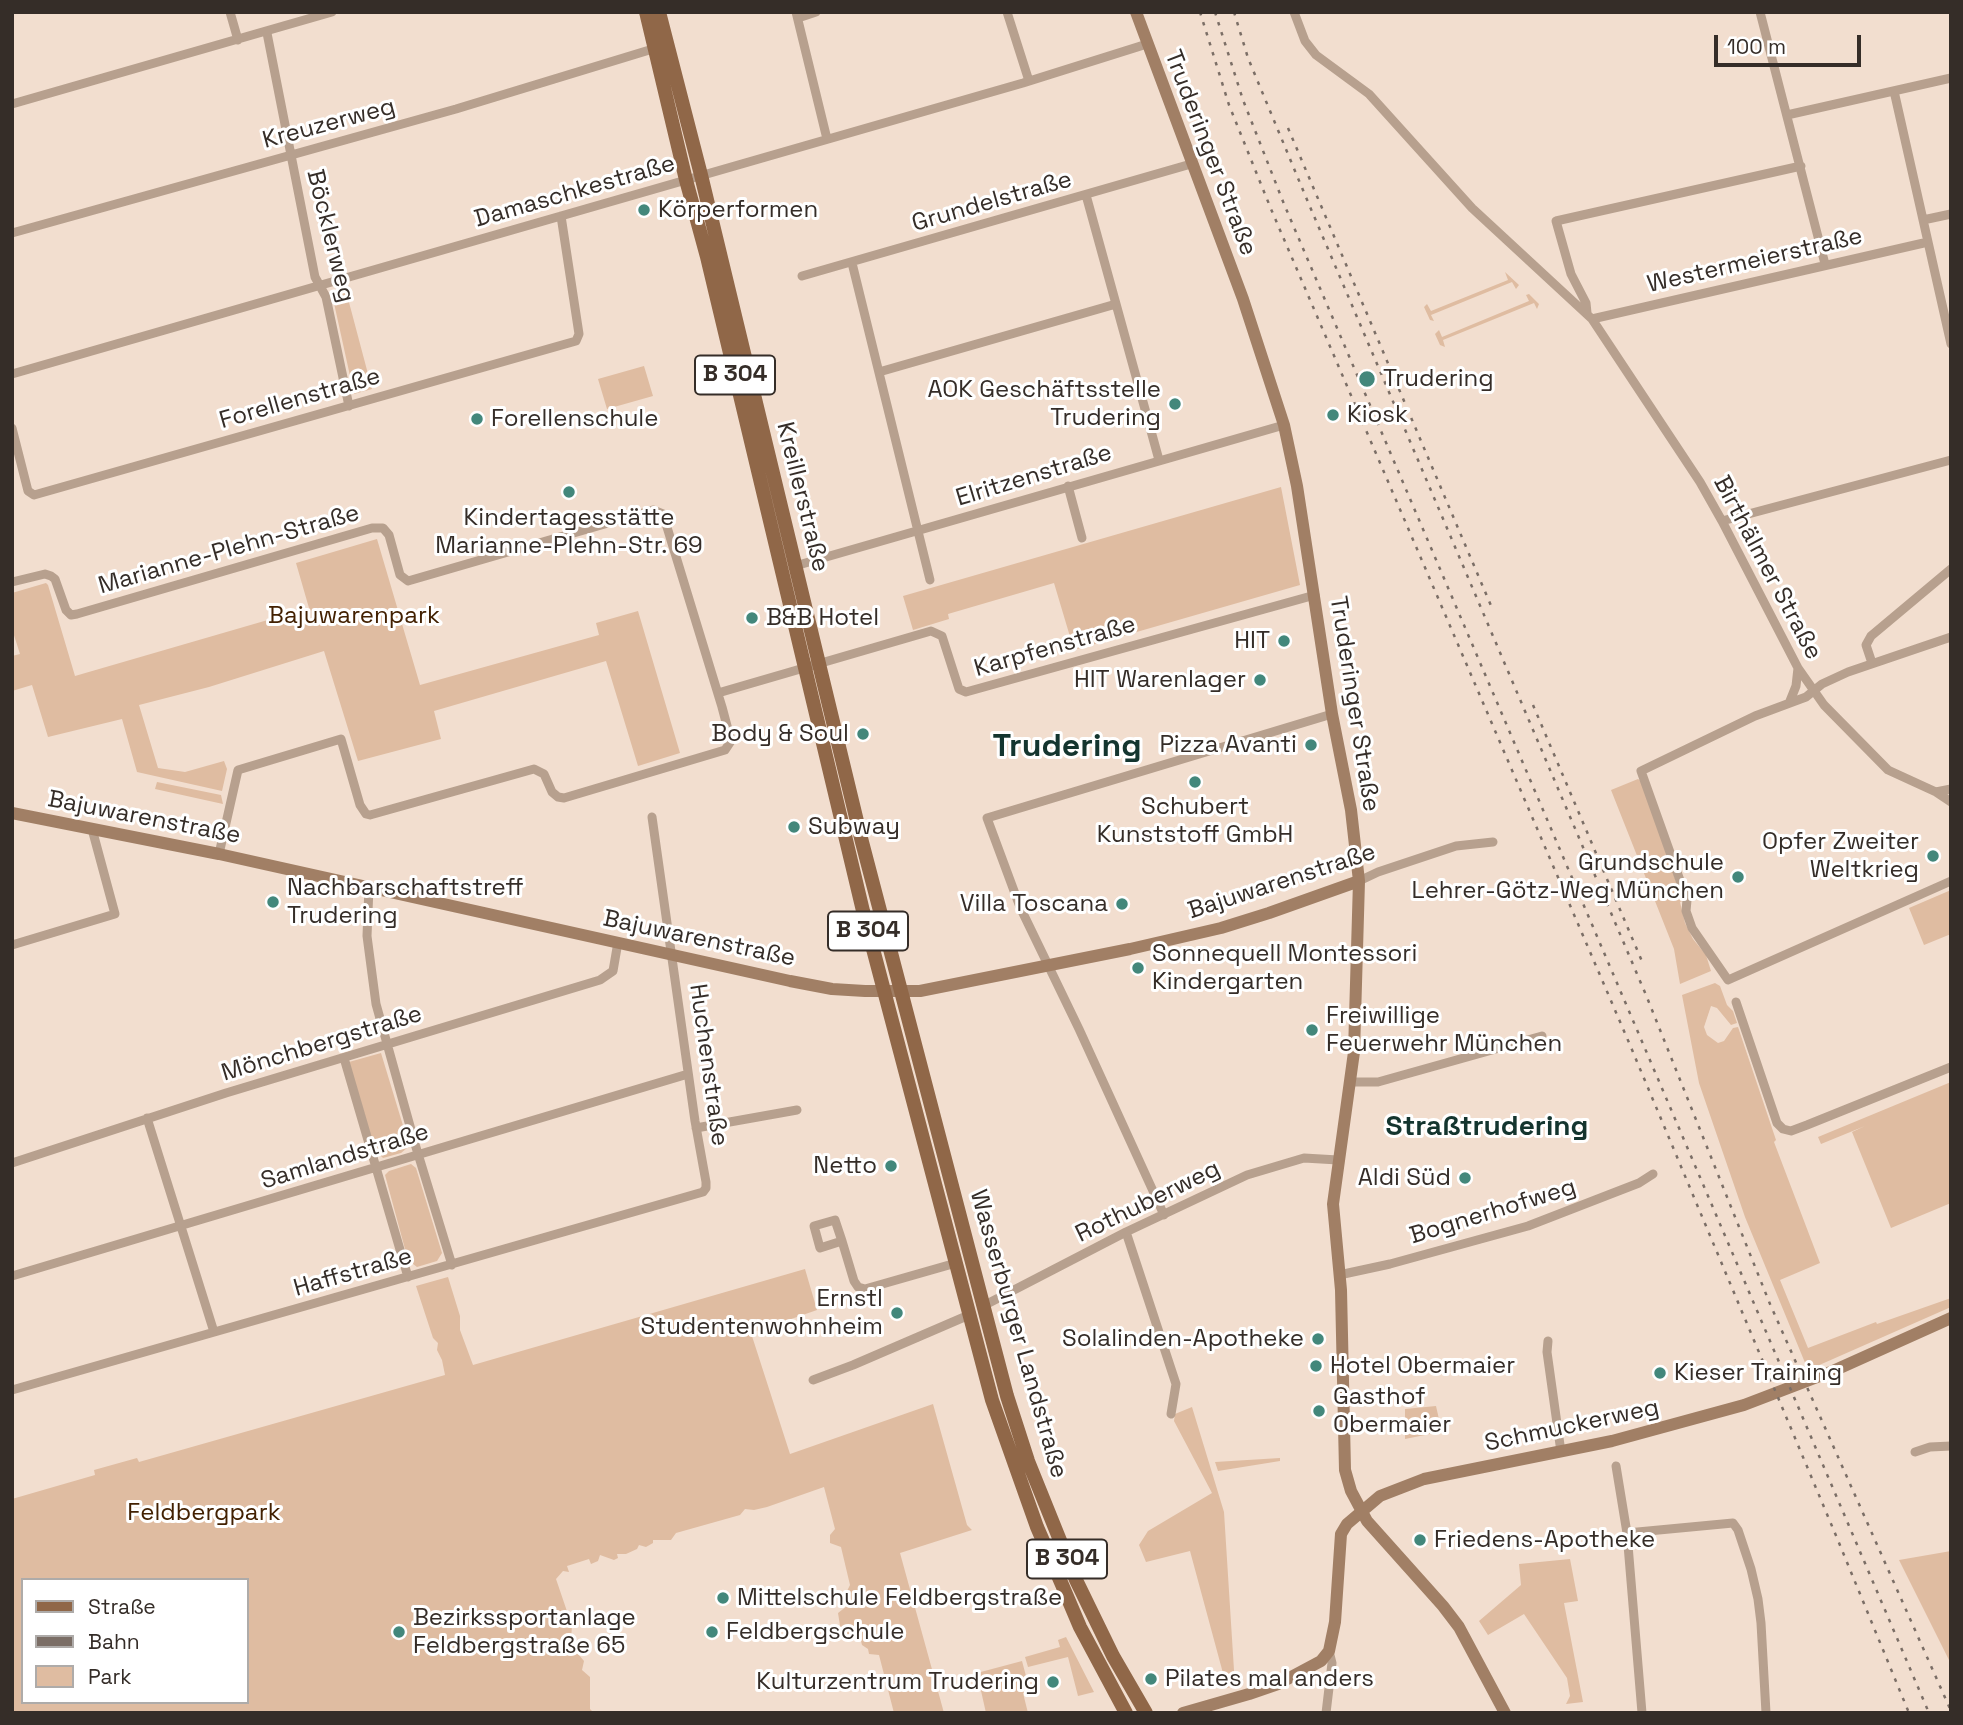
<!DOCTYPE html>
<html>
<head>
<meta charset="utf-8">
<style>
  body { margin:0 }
  #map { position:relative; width:1963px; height:1725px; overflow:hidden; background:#f2decf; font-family:"Space Grotesk",sans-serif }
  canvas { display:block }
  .frame { position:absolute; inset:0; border:14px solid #352d28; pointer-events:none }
  .legend { position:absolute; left:21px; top:1578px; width:228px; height:126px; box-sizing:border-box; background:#fff; border:2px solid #aeaba9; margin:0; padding:9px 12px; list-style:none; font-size:21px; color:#352d28 }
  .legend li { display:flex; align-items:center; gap:14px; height:35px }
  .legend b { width:35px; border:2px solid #aeaba9 }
  .scale { position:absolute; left:1714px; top:35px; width:147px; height:32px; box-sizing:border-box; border:4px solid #352d28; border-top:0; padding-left:9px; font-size:21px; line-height:24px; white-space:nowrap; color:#352d28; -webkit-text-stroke:5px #fff; paint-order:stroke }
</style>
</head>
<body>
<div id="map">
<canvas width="1963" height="1725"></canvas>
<div class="frame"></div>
<ul class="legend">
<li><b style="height:9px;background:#906748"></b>Straße</li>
<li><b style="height:9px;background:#7b6e66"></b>Bahn</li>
<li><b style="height:19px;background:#dfbca1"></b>Park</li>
</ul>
<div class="scale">100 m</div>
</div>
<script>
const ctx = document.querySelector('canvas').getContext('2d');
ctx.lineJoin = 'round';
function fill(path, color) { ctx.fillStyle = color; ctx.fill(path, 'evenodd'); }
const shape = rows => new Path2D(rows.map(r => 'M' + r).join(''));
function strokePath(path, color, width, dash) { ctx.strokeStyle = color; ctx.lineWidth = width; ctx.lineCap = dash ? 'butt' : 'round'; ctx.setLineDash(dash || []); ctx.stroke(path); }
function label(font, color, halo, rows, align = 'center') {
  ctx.font = font + ' "Space Grotesk",sans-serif'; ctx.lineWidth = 6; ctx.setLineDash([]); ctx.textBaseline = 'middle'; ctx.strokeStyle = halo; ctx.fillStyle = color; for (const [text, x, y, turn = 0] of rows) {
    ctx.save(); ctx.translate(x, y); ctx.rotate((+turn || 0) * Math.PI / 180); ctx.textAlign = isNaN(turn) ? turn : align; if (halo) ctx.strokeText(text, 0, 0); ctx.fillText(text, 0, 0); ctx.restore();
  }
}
const green = shape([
  [1505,272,1519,285,1516,289,1512,282,1431,315,1434,321,1430,320,1424,307,1427,304,1431,311,1508,280],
  [346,291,372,389,354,394,332,294],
  [1529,294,1539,304,1537,309,1534,303,1443,340,1445,347,1440,345,1435,334,1439,330,1442,337,1529,301,1526,295],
  [644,366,653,396,607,409,598,379],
  [1281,487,1300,585,1074,650,1054,583,948,614,949,619,913,630,903,596],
  [377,539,420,685,599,635,596,623,638,611,680,753,638,766,606,661,434,711,441,739,358,761,324,651,209,687,139,705,158,768,185,772,224,761,227,769,222,791,137,772,122,719,48,737,32,685,12,691,12,656,20,654,12,629,12,593,46,583,48,585,75,676,309,608,296,563],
  [1638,779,1641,781,1683,901,1680,902,1685,923,1693,939,1706,955,1711,971,1680,984,1674,949,1611,790],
  [157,782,221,795,223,804,155,789],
  [1951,890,1951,934,1924,945,1909,908],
  [1715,983,1720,986,1727,1005,1733,1011,1737,1023,1731,1025,1717,1008,1711,1006,1704,1027,1707,1035,1718,1043,1724,1041,1733,1028,1738,1027,1776,1140,1774,1142,1820,1263,1780,1280,1808,1348,1876,1322,1877,1324,1951,1298,1951,1307,1808,1370,1745,1217,1699,1083,1682,995],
  [381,1053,408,1142,407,1148,401,1153,383,1158,375,1150,349,1062],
  [1951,1082,1951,1203,1891,1228,1852,1132,1865,1126,1821,1144,1818,1137],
  [411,1164,416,1168,442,1253,437,1261,417,1267,408,1260,385,1175,389,1171],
  [805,1269,817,1310,751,1333,790,1454,933,1404,967,1525,972,1530,900,1553,944,1713,894,1713,879,1655,869,1654,868,1649,862,1645,860,1637,850,1637,841,1632,838,1613,852,1602,847,1591,850,1585,841,1547,830,1543,830,1535,835,1529,824,1487,767,1507,754,1510,745,1509,740,1515,676,1533,671,1540,653,1540,653,1543,646,1547,639,1545,637,1549,626,1554,617,1554,618,1558,614,1560,600,1555,598,1561,591,1564,589,1559,567,1566,569,1572,563,1571,556,1579,572,1626,571,1639,577,1646,579,1655,584,1661,582,1670,590,1677,590,1709,594,1713,12,1713,12,1499,95,1475,94,1470,137,1458,139,1462,445,1375,442,1360,437,1350,438,1343,433,1338,416,1286,448,1277,460,1316,460,1330,473,1365],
  [23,1580,247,1580,247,1702,23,1702],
  [1436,1406,1441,1428,1429,1430,1430,1434,1405,1439,1405,1409],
  [1192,1407,1224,1512,1235,1686,1227,1688,1190,1551,1146,1562,1139,1545,1148,1531,1212,1493,1174,1421,1175,1414],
  [1280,1458,1280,1461,1218,1471,1215,1462],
  [1951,1551,1951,1664,1899,1560],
  [1570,1559,1578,1601,1564,1603,1583,1702,1566,1704,1570,1696,1567,1678,1524,1614,1488,1635,1479,1621,1521,1585,1519,1564],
  [1066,1637,1094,1692,1078,1696,1068,1657,1028,1667,1025,1657,1060,1647,1058,1640],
  [1022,1661,1030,1691,1023,1693,1028,1713,986,1713,977,1673]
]);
const street = shape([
  [230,12,238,40],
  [796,12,827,139],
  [1007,12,1029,81],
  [1294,12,1305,41,1316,55,1369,94,1472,208,1592,319,1700,482,1722,521,1798,668,1824,705,1888,770,1936,792,1951,802],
  [1760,12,1825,264],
  [798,18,816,12],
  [267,33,315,277,326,297,349,406],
  [1894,91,1951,344],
  [12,104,332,12],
  [1787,115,1951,78],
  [1086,195,1159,460],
  [1923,220,1951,214],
  [12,233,456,109,656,48],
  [852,263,930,580],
  [802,276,1191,164],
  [1587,313,1586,303,1571,274,1556,221,1801,166],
  [1592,319,1928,242],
  [879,372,1116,304],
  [12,374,1023,83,1147,44],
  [12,428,28,491,34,495,576,341,579,334,561,216],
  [1068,486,1082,538],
  [1722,521,1951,460],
  [795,566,1284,425],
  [12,582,45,574,51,576,55,579,66,610,71,615,77,614,372,528,383,528,389,535,400,575,408,581,653,510,663,514,722,707,731,741,725,750,564,798,558,797,552,792,544,774,534,769,370,815,366,814,360,805,341,739,238,770,219,854],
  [1951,637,1848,672,1822,684,1806,697,1755,716,1641,771,1687,900,1686,911,1692,928,1728,980,1951,881],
  [1872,663,1866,645,1871,636,1951,569],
  [718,693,931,631,942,636,959,689,966,692,1315,595],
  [1790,701,1796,686,1798,668],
  [1936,792,1951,789],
  [1359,881,1378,872,1456,846,1493,842],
  [369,887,367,936,376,1004,415,1144,452,1265],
  [12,945,115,914,92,829],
  [1736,1002,1777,1123,1783,1129,1791,1131,1807,1125,1951,1067],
  [344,1058,408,1277],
  [1351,1082,1378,1082,1542,1036],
  [147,1118,214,1332],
  [696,1128,797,1110],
  [12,1163,226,1093,600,980,613,971,618,942],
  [1164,1215,1079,1029,1020,907,987,818,1332,714],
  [1126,1232,1176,1384,1171,1414],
  [842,1241,820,1248,814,1226,835,1220,842,1241,854,1281,858,1287,865,1289,956,1263],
  [1339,1275,1390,1264,1528,1226,1639,1183,1653,1174],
  [12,1276,688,1074],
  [983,1306,1126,1232,1247,1175,1304,1158,1338,1160],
  [1548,1341,1547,1352,1561,1452],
  [813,1380,853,1365,969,1315],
  [12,1390,703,1192,706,1188,706,1182,695,1121,652,817],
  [1915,1452,1930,1447,1951,1446],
  [1616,1466,1627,1533,1642,1713],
  [1627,1533,1733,1523,1738,1530,1751,1569,1758,1599,1761,1623,1766,1713],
  [1326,1713,1332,1663,1329,1651]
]);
const secondary = shape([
  [1136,12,1243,299,1284,425,1297,486,1332,714,1351,810,1359,881,1354,1052,1333,1204,1341,1290,1345,1470,1351,1491,1367,1521,1443,1606,1459,1627,1505,1713],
  [12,813,219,854,790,981,832,989,865,991,920,991,1130,949,1221,928,1269,913,1359,881],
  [1183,1713,1249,1694,1278,1684,1321,1661,1329,1651,1335,1622,1341,1534,1347,1524,1380,1496,1424,1479,1612,1441,1744,1405,1833,1371,1951,1318]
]);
const primary = shape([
  [646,12,686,180,707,257,863,911,992,1400,1037,1527,1063,1587,1080,1627,1126,1713],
  [659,12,701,175,862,842,1007,1396,1028,1461,1076,1580,1113,1656,1146,1713]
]);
const rail = shape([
  [1200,12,1229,105,1271,209,1630,1045,1837,1538,1909,1713],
  [1215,12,1243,100,1284,204,1929,1713],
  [1234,12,1248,58,1305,195,1646,995,1770,1304,1951,1711],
  [1288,128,1492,608],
  [1533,705,1644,966]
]);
const markers = [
  [644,210,7,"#43877b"],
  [1367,379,9,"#43877b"],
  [1175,404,7,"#43877b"],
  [1333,415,7,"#43877b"],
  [477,419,7,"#43877b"],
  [569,492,7,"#43877b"],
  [752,618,7,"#43877b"],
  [1284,641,7,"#43877b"],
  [1260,680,7,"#43877b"],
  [863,734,7,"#43877b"],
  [1311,745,7,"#43877b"],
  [1195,782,7,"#43877b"],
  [794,827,7,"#43877b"],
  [1933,856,7,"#43877b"],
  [1738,877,7,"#43877b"],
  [273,902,7,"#43877b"],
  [1122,904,7,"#43877b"],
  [1138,968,7,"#43877b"],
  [1312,1030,7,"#43877b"],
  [891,1166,7,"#43877b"],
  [1465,1178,7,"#43877b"],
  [897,1313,7,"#43877b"],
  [1318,1339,7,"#43877b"],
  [1316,1366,7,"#43877b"],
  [1660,1373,7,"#43877b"],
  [1319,1411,7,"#43877b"],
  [1420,1540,7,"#43877b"],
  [723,1598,7,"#43877b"],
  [399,1632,7,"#43877b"],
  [712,1632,7,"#43877b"],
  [1151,1679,7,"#43877b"],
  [1053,1682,7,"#43877b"]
];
const shields = [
  [735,375,80],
  [868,931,80],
  [1067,1559,80]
];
const shieldNames = [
  ["B 304",735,375],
  ["B 304",868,931],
  ["B 304",1067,1559]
];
const streetNames = [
  ["Kreuzerweg",329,124,-15],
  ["Truderinger Straße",1210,153,69],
  ["Damaschkestraße",575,192,-16],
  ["Grundelstraße",992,202,-16],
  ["Böcklerweg",330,236,76],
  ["Westermeierstraße",1755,261,-13],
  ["Forellenstraße",300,399,-16],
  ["Elritzenstraße",1034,476,-17],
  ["Kreillerstraße",802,497,76],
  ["Marianne-Plehn-Straße",229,550,-16],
  ["Birthälmer Straße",1767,568,62],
  ["Karpfenstraße",1055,647,-16],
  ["Truderinger Straße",1354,704,81],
  ["Bajuwarenstraße",144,818,11],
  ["Bajuwarenstraße",1282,882,-18],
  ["Bajuwarenstraße",699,939,12],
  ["Mönchbergstraße",322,1044,-17],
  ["Huchenstraße",708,1065,82],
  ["Samlandstraße",345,1157,-17],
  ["Rothuberweg",1148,1202,-26],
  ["Bognerhofweg",1493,1212,-17],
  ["Haffstraße",353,1273,-16],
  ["Wasserburger Landstraße",1018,1334,74],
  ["Schmuckerweg",1572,1426,-12]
];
const poiNames = [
  ["Körperformen",658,210],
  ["Trudering",1383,379],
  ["AOK Geschäftsstelle",1161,390,"right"],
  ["Trudering",1161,418,"right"],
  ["Kiosk",1347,415],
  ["Forellenschule",491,419],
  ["Kindertagesstätte",569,518,"center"],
  ["Marianne-Plehn-Str. 69",569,546,"center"],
  ["B&B Hotel",766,618],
  ["HIT",1270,641,"right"],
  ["HIT Warenlager",1246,680,"right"],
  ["Body & Soul",849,734,"right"],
  ["Pizza Avanti",1297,745,"right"],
  ["Schubert",1195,807,"center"],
  ["Kunststoff GmbH",1195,835,"center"],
  ["Subway",808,827],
  ["Opfer Zweiter",1919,842,"right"],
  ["Weltkrieg",1919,870,"right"],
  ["Grundschule",1724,863,"right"],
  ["Lehrer-Götz-Weg München",1724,891,"right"],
  ["Nachbarschaftstreff",287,888],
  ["Trudering",287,916],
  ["Villa Toscana",1108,904,"right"],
  ["Sonnequell Montessori",1152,954],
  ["Kindergarten",1152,982],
  ["Freiwillige",1326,1016],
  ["Feuerwehr München",1326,1044],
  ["Netto",877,1166,"right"],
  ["Aldi Süd",1451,1178,"right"],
  ["Ernstl",883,1299,"right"],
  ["Studentenwohnheim",883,1327,"right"],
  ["Solalinden-Apotheke",1304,1339,"right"],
  ["Hotel Obermaier",1330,1366],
  ["Kieser Training",1674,1373],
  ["Gasthof",1333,1397],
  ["Obermaier",1333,1425],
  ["Friedens-Apotheke",1434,1540],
  ["Mittelschule Feldbergstraße",737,1598],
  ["Bezirkssportanlage",413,1618],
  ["Feldbergstraße 65",413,1646],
  ["Feldbergschule",726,1632],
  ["Pilates mal anders",1165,1679],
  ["Kulturzentrum Trudering",1039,1682,"right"]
];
const parkNames = [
  ["Bajuwarenpark",354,616],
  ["Feldbergpark",204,1513]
];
const quarterNames = [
  ["Straßtrudering",1487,1127]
];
const districtNames = [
  ["Trudering",1067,747]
];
fill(green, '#dfbca1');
strokePath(street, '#b7a08e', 9);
strokePath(secondary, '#a17f65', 12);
strokePath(primary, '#906748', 14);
strokePath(rail, '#7b6e66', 2.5, [3.5, 7]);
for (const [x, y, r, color] of markers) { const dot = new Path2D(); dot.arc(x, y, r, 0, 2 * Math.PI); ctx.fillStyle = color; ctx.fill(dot); strokePath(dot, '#fff', 2.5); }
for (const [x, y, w] of shields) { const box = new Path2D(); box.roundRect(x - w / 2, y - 19.5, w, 39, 5); ctx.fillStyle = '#fff'; ctx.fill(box); strokePath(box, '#352d28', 2); }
label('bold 23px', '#352d28', null, shieldNames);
label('24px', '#352d28', '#fff', streetNames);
label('24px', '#352d28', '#fff', poiNames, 'left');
label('24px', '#422001', '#fff', parkNames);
label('bold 28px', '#14352f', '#fff', quarterNames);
label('bold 32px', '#14352f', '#fff', districtNames);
</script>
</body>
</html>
